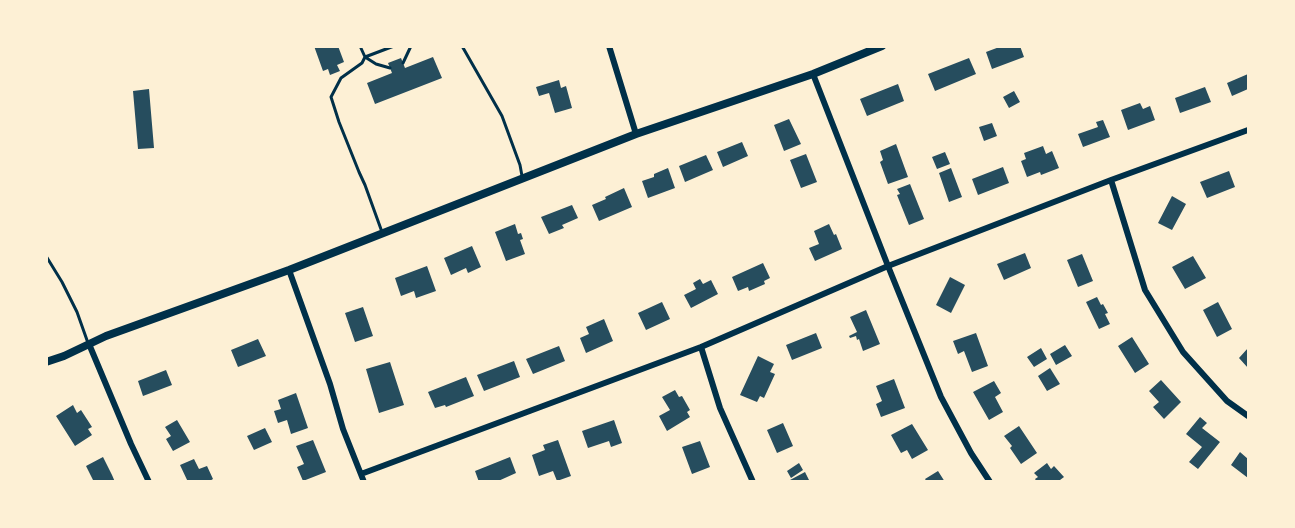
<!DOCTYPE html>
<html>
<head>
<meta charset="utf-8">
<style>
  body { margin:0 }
  #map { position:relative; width:1295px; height:528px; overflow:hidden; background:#fdf0d5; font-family:Cabin,sans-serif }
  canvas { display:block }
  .frame { position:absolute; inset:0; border:48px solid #fdf0d5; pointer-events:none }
</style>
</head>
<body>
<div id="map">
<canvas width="1295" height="528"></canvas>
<div class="frame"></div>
</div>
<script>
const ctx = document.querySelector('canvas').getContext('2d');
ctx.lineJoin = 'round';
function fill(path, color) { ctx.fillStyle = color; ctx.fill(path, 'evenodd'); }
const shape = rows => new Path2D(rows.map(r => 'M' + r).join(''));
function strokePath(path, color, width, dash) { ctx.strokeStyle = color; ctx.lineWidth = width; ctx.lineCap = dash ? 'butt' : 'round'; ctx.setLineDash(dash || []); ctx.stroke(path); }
const building = shape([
  [314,46,338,46,344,62,337,65,340,71,330,75,328,69,323,71],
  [1002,46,1020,46,1024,57,992,69,986,52],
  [433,57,442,78,375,104,367,83,392,73,388,63,401,58,405,68],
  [969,58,976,74,935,91,928,74],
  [1248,74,1248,89,1232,96,1227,83],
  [559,80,561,88,566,86,572,108,555,113,549,93,539,96,536,87],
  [898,84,904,101,867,116,860,99],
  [1205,87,1211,102,1180,113,1175,98],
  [149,89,154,148,138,149,133,91],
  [1014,91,1020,102,1009,108,1003,97],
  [1140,103,1143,109,1150,106,1155,120,1128,130,1121,110],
  [789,119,801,144,784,151,774,125],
  [1103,120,1110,137,1083,147,1078,134,1098,127,1096,122],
  [992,123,997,136,984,141,979,127],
  [742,142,748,156,723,167,717,152],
  [896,144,908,177,888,184,880,162,883,160,880,151],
  [1043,146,1046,154,1052,151,1059,168,1041,175,1040,172,1027,177,1021,161,1026,159,1024,153],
  [945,152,950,164,937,169,932,157],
  [806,154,817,182,801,188,790,160],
  [706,155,713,170,685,182,679,166],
  [1003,167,1009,183,978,195,972,179],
  [668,168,675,188,648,198,642,181,654,177,654,174],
  [951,168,962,197,949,202,939,173],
  [1229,171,1235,187,1207,198,1200,182],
  [910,184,924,219,909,225,897,195,900,194,897,189],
  [624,188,632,207,599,221,592,205,606,199,605,197],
  [1172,196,1186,204,1172,230,1158,223],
  [572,205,578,218,562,225,564,228,549,234,541,217],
  [515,224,518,234,521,233,523,239,520,240,525,254,506,261,495,232],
  [829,224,834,235,836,234,842,249,815,261,809,248,819,244,814,231],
  [472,246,481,267,468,273,466,268,451,275,444,258],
  [1025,253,1031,268,1004,280,997,264],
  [1082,254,1093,281,1078,287,1067,260],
  [1193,256,1206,278,1185,289,1172,267],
  [763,263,770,278,764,281,765,284,749,291,748,287,738,291,732,277],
  [427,266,436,291,416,298,414,291,401,296,395,278],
  [950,277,965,285,951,313,936,305],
  [700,279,703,284,711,280,718,294,691,308,684,295,696,289,693,283],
  [1097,297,1101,305,1103,304,1108,313,1105,314,1110,324,1099,329,1086,302],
  [662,302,670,319,646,330,638,313],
  [1218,302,1232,329,1217,337,1203,310],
  [363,307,373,336,355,342,345,313],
  [866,310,880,344,863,351,859,339,857,340,856,336,850,338,849,336,857,332,850,317],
  [604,319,613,341,586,353,580,338,589,334,586,327],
  [816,333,822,348,792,360,786,345],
  [976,333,988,366,972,372,964,351,958,354,953,341],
  [1132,337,1149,364,1135,373,1118,346],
  [258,339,266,356,238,367,231,350],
  [1065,345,1072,356,1056,365,1050,354],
  [559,346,565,361,533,374,526,359],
  [1041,348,1047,359,1034,367,1027,357],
  [1248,348,1248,368,1239,358],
  [758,356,774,364,770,372,775,374,764,398,760,396,757,402,740,395],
  [514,361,520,377,484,391,477,375],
  [390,362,404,405,379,413,366,369],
  [1050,368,1060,384,1047,391,1038,376],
  [166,370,172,385,143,396,138,381],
  [466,377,474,396,446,407,445,405,435,408,428,392],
  [894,379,905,408,881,417,876,404,882,401,876,386],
  [1161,380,1181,402,1164,419,1153,407,1159,402,1149,391],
  [994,381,1001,393,995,397,1003,412,989,420,973,392],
  [675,390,679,397,682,396,690,410,687,412,690,417,667,431,659,416,670,410,662,397],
  [296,393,308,428,291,434,287,420,278,423,274,411,281,409,278,400],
  [73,405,77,413,81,410,92,427,88,429,92,435,75,446,56,416],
  [1200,417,1207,423,1202,428,1220,442,1198,469,1189,462,1202,447,1186,434],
  [177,420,190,442,173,451,166,439,171,436,165,427],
  [614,420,622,443,611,447,609,441,588,448,582,431],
  [783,423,793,446,777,453,767,430],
  [912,424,928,450,912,459,907,450,901,453,891,435],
  [1019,426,1037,453,1021,464,1010,448,1012,446,1004,436],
  [265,428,272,442,254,450,247,436],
  [313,440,326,472,303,481,297,467,304,464,296,446],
  [558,440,571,476,557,481,553,471,539,476,532,455,545,450,543,445],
  [700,441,710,467,692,474,682,447],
  [1240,452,1248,459,1248,478,1231,465],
  [103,457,112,475,115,482,94,482,86,466],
  [510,457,516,473,496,482,479,482,475,471],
  [194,459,199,469,207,466,213,479,208,482,188,482,180,465],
  [799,463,803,470,791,478,787,471],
  [1047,463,1051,469,1054,466,1064,477,1060,480,1061,482,1037,482,1035,479,1038,477,1034,473],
  [938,471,945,482,927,482,925,479],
  [805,472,810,482,791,482,790,480]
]);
const service = shape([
  [360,46,365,57,376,64,390,68],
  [462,46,502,116,520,165,522,176],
  [403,63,411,46],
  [382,232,365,185,359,172,339,122,331,97,341,78,362,63,365,57,394,46],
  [46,256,62,282,77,312,88,343]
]);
const minor = shape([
  [609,46,636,134],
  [813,74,888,266,941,397,971,453,990,482],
  [1111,180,1145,290,1183,352,1227,401,1248,416],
  [289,270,330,384,343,429,364,482],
  [89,344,131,444,149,482],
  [701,347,720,408,753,482],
  [361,474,701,347,888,266,1111,180,1248,130]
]);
const secondary = shape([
  [46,362,64,356,106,336,289,270,636,134,813,74,882,46]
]);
fill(building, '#264d5e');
strokePath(service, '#003049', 3);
strokePath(minor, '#003049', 6);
strokePath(secondary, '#003049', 8);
</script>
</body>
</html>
